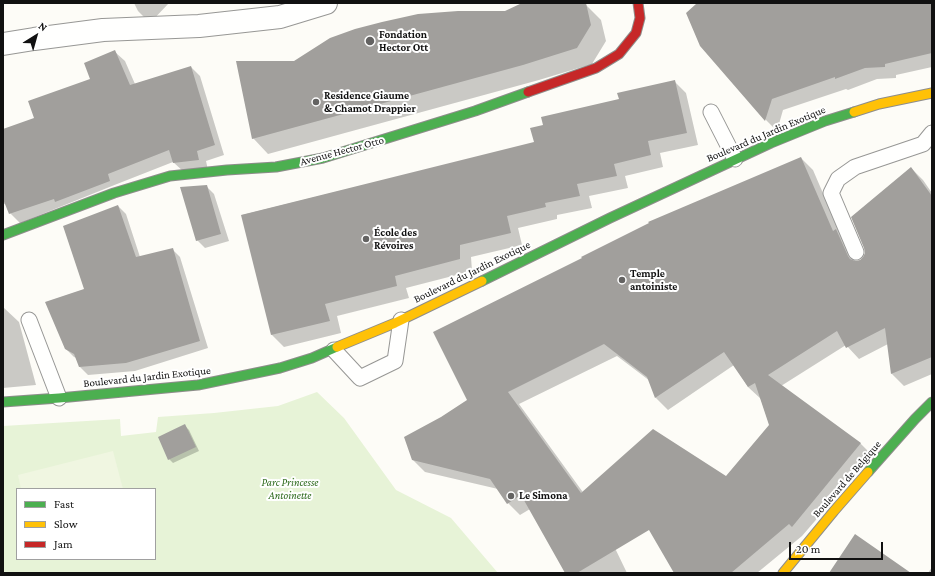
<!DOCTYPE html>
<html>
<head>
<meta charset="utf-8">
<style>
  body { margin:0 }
  #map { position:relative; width:935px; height:576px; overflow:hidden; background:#fdfcf7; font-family:"Crimson Pro",serif }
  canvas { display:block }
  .frame { position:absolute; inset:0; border:4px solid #111; pointer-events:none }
  .legend { position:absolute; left:16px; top:488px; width:140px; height:72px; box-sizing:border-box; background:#fff; border:1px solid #a0a0a0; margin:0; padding:5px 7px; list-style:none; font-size:12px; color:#111 }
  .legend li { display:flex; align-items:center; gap:8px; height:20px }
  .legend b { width:20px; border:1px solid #a0a0a0 }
  .north { position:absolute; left:16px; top:16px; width:40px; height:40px; -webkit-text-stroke:3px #fff; paint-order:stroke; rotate:37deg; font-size:11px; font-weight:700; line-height:16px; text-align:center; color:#111 }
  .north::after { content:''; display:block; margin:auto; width:14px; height:18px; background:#111; clip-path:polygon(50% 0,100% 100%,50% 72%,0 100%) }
  .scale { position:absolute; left:789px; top:542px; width:94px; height:18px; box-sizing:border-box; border:2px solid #111; border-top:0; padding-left:5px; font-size:12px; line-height:14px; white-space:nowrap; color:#111; -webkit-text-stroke:3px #fff; paint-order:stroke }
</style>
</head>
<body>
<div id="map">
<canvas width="935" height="576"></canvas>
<div class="frame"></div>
<ul class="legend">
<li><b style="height:5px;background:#4caf50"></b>Fast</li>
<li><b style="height:5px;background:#ffc107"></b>Slow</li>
<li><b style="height:5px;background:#c62828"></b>Jam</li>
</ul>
<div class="north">N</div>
<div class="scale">20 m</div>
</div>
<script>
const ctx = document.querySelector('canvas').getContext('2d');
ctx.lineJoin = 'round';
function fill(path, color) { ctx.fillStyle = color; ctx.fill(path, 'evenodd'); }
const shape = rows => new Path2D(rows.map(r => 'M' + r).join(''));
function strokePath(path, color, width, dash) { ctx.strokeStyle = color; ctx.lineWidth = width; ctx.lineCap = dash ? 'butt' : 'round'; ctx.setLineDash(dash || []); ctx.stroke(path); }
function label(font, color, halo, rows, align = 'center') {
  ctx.font = font + ' "Crimson Pro",serif'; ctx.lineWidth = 4; ctx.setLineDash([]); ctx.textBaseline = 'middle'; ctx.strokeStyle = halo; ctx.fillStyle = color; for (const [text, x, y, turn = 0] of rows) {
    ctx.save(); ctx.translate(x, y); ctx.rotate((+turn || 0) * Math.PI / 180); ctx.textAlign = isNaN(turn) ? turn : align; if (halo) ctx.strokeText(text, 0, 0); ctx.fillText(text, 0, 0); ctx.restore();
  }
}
const green = shape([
  [317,392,344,418,396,490,451,518,498,573,3,573,3,426,120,419,121,436,156,432,158,417,214,413,278,406],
  [17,489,155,489,155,559,17,559]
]);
const pitch = shape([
  [113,451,123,489,21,489,18,475]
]);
const shadow = shape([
  [134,3,169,3,150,23,138,11],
  [524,3,584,3,601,20,606,41,592,64,539,80,268,154,253,138,294,62,505,12],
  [705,3,932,3,932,67,896,75,896,78,877,79,848,90,846,89,783,110,777,131,766,120,701,46],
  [115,52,125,61,135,84,191,67,200,76,224,155,206,161,208,170,184,172,173,162,117,184,20,223,10,213,6,203,3,205,3,130,36,119,91,79],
  [674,81,686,93,698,145,660,153,663,167,625,176,628,188,589,196,592,208,557,215,557,219,518,228,522,245,471,257,472,271,406,288,409,298,337,316,341,333,284,347,272,335,242,215,535,143,544,126],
  [801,158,813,170,841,235,848,242,856,262,860,261,864,258,911,168,923,180,932,193,932,374,904,386,892,374,888,344,859,359,846,345,781,386,860,443,872,455,802,536,757,573,675,573,726,477,770,426,761,399,748,387,734,365,668,410,656,398,650,381,617,356,519,404,598,513,627,573,566,573,530,509,520,515,508,503,498,489,425,472,413,460,441,418,468,401],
  [206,186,214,194,229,241,205,248,197,240],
  [118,206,126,214,140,257,172,249,180,257,208,348,135,371,88,375,80,367,77,358,74,357,66,349,86,290],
  [3,307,19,322,36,385,3,388],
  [185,426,189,430,199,451,173,463,169,459],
  [932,567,932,573,928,573]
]);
const building = shape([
  [522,3,586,3,591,25,577,48,523,65,252,139,236,61,294,61,330,38,355,29,382,22,418,14,458,11,505,11],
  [701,3,932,3,932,53,885,64,885,67,865,68,835,79,835,77,772,99,765,121,700,46,686,13,696,4],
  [115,50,130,85,191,66,215,145,197,151,199,160,173,163,169,150,108,174,110,181,55,202,54,199,9,214,3,199,3,129,34,118,28,101,90,79,84,63],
  [675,80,687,133,648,141,651,155,614,164,617,176,577,184,580,196,545,203,546,207,507,216,511,233,460,245,460,259,395,276,397,286,325,304,330,321,271,335,241,215,534,142,530,128,543,125,541,117,619,99,617,93],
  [801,157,833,231,836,229,848,256,850,259,855,261,860,260,863,257,865,253,864,248,851,217,911,167,932,196,932,357,891,374,885,328,846,348,837,331,768,375,861,443,792,527,789,524,731,573,674,573,649,530,577,573,565,573,521,495,507,504,490,479,412,460,404,437,441,417,467,400,433,332,582,258,581,257,649,223,648,222],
  [604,344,647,377,655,398,724,352,748,387,755,383,769,425,726,476,653,429,581,493,508,392],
  [207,185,221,234,196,241,180,187],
  [118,205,136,257,173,248,200,341,126,363,79,367,74,354,65,349,45,302,84,289,63,226],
  [185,424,196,447,168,460,158,437],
  [855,534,911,573,829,573]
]);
const lane = shape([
  [711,112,735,159],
  [856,252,831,193,838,179,855,167,923,144,932,133],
  [29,320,59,398],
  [334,350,360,378,395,361,401,320]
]);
const street = shape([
  [3,44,34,39,103,30,199,26,280,17,326,3]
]);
const fast = shape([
  [3,235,114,193,170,176,227,170,276,167,323,158,475,111,528,92],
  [482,281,610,218,771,143,825,121,854,112],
  [3,402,59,398,198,385,280,368,312,358,337,347],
  [868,472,915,419,932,402]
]);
const slow = shape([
  [854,112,879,104,932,93],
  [337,347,395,323,482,281],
  [783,573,834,511,868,472]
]);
const jam = shape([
  [528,92,596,68,619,54,636,33,640,18,638,3]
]);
const markers = [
  [370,41,5,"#646362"],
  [316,102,4,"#646362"],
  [366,239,4,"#646362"],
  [622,280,4,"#646362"],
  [511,496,4,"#646362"]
];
const poiNames = [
  ["Fondation",379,35],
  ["Hector Ott",379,48],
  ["Residence Giaume",324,96],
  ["& Chamot Drappier",324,109],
  ["École des",374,233],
  ["Révoires",374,246],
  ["Temple",630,274],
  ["antoiniste",630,287],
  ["Le Simona",519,496]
];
const streetNames = [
  ["Boulevard du Jardin Exotique",766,134,-23],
  ["Avenue Hector Otto",342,151,-15],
  ["Boulevard du Jardin Exotique",472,272,-26],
  ["Boulevard du Jardin Exotique",147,377,-6],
  ["Boulevard de Belgique",847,479,-49]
];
const parkNames = [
  ["Parc Princesse",290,483],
  ["Antoinette",290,496]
];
fill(green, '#e7f3d7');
fill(pitch, '#f0f6e1');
fill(shadow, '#0003');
fill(building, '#a19f9c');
strokePath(lane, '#979795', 17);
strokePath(street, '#979795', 24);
strokePath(fast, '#8e8d8b', 11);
strokePath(slow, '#8e8d8b', 11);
strokePath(jam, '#8e8d8b', 11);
strokePath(lane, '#fffffe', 15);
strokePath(street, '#fffffe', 22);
strokePath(fast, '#4caf50', 9);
strokePath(slow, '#ffc107', 9);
strokePath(jam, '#c62828', 9);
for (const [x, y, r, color] of markers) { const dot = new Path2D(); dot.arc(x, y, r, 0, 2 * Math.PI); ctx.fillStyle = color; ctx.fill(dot); strokePath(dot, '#fff', 1.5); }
label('bold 11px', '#111', '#fff', poiNames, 'left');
label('11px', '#111', '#fff', streetNames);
label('italic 11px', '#2f6b1f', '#fff', parkNames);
</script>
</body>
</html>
